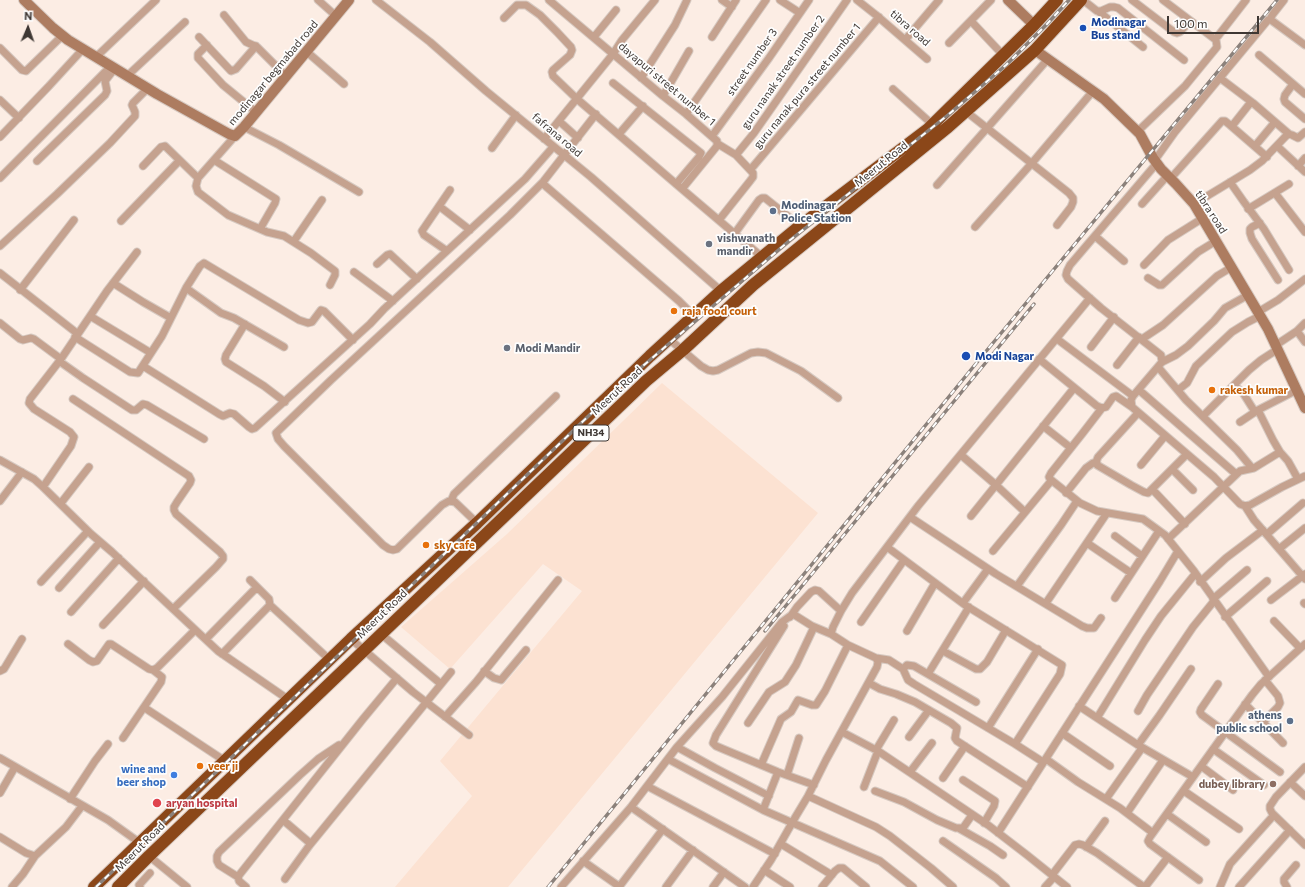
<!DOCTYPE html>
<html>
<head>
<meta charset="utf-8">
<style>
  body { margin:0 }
  #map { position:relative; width:1305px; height:887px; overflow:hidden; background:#fcede4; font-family:Commissioner,sans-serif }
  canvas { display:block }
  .north { position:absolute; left:8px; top:8px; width:40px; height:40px; -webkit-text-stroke:3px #fefefe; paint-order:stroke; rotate:2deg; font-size:11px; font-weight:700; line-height:16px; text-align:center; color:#3e3733 }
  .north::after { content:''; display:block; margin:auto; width:14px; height:18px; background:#3e3733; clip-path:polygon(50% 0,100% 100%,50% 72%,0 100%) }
  .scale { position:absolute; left:1167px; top:16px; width:92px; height:18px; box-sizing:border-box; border:2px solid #3e3733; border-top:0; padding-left:5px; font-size:12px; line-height:14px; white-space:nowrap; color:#3e3733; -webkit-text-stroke:3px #fefefe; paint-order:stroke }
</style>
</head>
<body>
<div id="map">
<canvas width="1305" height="887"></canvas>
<div class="north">N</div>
<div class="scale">100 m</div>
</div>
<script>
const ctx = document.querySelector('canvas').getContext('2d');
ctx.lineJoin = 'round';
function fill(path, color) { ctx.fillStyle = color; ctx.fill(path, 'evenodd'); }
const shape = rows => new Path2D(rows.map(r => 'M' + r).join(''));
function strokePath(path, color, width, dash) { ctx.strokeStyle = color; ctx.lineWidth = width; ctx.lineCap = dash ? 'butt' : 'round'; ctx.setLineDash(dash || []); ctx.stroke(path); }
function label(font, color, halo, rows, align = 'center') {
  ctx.font = font + ' Commissioner,sans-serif'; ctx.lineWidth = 3.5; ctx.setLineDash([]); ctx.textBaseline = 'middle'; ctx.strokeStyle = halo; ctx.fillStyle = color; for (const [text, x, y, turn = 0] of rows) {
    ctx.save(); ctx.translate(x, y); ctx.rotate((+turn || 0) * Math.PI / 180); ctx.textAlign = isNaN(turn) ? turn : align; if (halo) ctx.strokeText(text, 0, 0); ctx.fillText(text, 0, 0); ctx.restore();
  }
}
const built = shape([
  [662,383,818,513,508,887,395,887,472,796,440,761,582,591,543,564,450,669,401,627,507,534]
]);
const street = shape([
  [318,0,336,16],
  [376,0,430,42,486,91,591,177,721,291],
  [549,0,663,96,686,114,717,141,717,146,682,189,762,257],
  [722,0,732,7],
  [780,0,800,13],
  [857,0,876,15,927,59],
  [1083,0,1097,11,1101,11,1110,7,1114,7,1118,8,1184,60],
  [1132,0,1174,32,1177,33,1180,32,1190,21],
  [1098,11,1143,47],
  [224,15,246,42,257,47,286,76],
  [504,18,517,5,526,5,540,15,557,32,571,47,572,50,570,55,553,70,552,72,553,76,577,99,682,189],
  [1270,19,1273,14,1284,0],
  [971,21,1003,55],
  [1218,36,1246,0],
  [199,37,231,71,236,69,256,46],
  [594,37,616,10],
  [712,37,736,0],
  [905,40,939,0],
  [949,43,991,0],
  [207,45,198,54,198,58,223,85,256,112],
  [0,48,22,70,26,71,62,36],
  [307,52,344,84],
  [1259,55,1305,94],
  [96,57,156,0],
  [127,76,185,22],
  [641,78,675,25,687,0],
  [1220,78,1253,103,1289,134],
  [613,83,701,153,699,157,676,184],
  [1293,84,1285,95,1284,99,1285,102,1305,119],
  [893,89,932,124],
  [663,96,689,51],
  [0,100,19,118],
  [954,102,1069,193,1073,198,1073,202,1071,207,1057,225],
  [686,114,766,0],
  [559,121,578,138],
  [1232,126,1251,102],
  [244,127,279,145,359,192],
  [1137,132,1185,86,1217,47,1216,40,1212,37,1163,0],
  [619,134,643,106],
  [235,136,198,178,196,186,198,192,228,215,267,232,284,236,311,253,335,271,335,275,330,285],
  [712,136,769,58,809,0],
  [0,137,49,86,83,49],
  [544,139,613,54,622,40,655,0],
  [718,144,736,155,753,173,753,177,750,181,719,220],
  [1255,146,1275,122],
  [1277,146,1305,172],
  [492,148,516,115],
  [736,155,754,133,847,0],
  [214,160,276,199,275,203,260,229],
  [1155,160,1175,132,1268,20,1271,20,1305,45],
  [37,161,105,95,107,91,105,81,115,68],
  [1157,163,1070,265,1067,271,1066,275,1068,279,1101,308,1161,355,1162,362,1133,396,1131,400,1132,407,1214,477,1240,504,1245,506,1250,505,1282,487,1305,476],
  [143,166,161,147,165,146,198,178],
  [1298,166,1305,158],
  [751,169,879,17],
  [0,178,111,66],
  [1171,178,1222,121,1225,121,1230,125,1267,157],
  [1230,182,1244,202,1264,229,1289,270],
  [542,183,679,301,695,317],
  [937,185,1048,59],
  [1275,193,1305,232],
  [1142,204,1168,175],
  [1194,204,1250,170,1262,161,1286,136,1289,134,1292,135,1298,138,1305,132],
  [439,206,470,230],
  [1248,209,1289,184],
  [121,221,179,161],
  [1260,223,1252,227,1250,229,1250,233,1252,239,1278,280],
  [975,227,1032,163,1093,91],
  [735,233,759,200,762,198,765,198,800,226],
  [1095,236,1124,261],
  [294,241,322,200],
  [0,246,57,194,110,143,135,116,135,112,132,105,133,103,148,88],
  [447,251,424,235,422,231,450,190],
  [377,264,387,255,390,254,417,279],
  [1144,265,1168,240,1203,218],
  [354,272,393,301],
  [0,273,78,334],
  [1148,278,1159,285,1162,285,1198,252,1216,241],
  [113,283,143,302,171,318],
  [186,288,221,313,234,318,284,347],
  [20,290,74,220],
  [1258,312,1278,300,1305,279],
  [90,316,151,353],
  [0,323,20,339,23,340,31,338,34,339,61,359],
  [245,324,226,355,225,359,226,362,264,386,285,402],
  [1297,331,1305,342],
  [75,337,130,372,138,373,162,336,186,288,200,266,204,263,299,320,308,323,312,322,321,310,324,311,353,340],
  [669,339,701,366,708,370,713,371,718,370,751,353,758,352,766,353,801,371,838,398],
  [1057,339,1133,396],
  [1142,339,1163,325,1217,276,1232,267],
  [1276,345,1297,331,1305,323],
  [1091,347,1114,317],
  [1039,359,1097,406,1102,408,1106,407,1113,397,1116,396,1132,407],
  [59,361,83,378,132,410,136,410,143,404,147,405,204,439],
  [1162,362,1176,355,1188,346,1214,321,1225,308,1248,295],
  [1117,365,1139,337],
  [143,366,219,414,223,416,230,413,234,414,249,427,252,429,255,428,370,324,384,309,525,179,553,147],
  [1158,367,1186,400,1237,450,1252,468],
  [1234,385,1243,393,1255,412],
  [1139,390,1236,474],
  [1178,390,1187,383,1196,366,1232,332,1248,322,1260,316],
  [73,399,189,476,191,480,190,483,177,502,174,507,174,510,176,514,220,552,223,556,223,559,216,567,173,609],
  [1102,408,1082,434,1051,473,1049,477,1050,479,1080,503,1097,511,1143,519,1165,535,1194,571,1269,677],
  [1258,410,1273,440,1280,452,1288,461,1298,479],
  [1138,413,1098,457,1096,462,1097,465,1131,485,1144,492,1148,493,1187,454],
  [1203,416,1249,370,1261,360,1278,349],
  [1240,422,1258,410,1297,390],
  [1043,426,1071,448],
  [961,455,996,485,1025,512],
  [0,460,34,479,43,487,91,534,112,552,218,651,289,700],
  [1141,465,1165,436],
  [1172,469,1193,490],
  [43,487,71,446,74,437,70,432,34,409,29,403,30,399,61,359,107,291,137,252],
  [1152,489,1185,524],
  [1066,493,1086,468,1093,463,1097,463],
  [0,501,22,472],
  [451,501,454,494,556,396],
  [61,503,89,467],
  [1245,506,1254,520,1305,579],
  [971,516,1074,388],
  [910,517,996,574,1082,626,1087,628,1094,628,1101,618],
  [477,523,455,502,449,501,442,505,397,549,393,550,389,549,383,545,284,446,278,439,276,433,331,380,510,215,543,182,596,114],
  [1267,534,1303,503],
  [1115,536,1142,556],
  [1168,539,1240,471,1254,468,1280,452],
  [1087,543,1131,573],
  [887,547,965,605,1062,665,1060,674,1015,744],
  [1279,549,1305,528],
  [993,551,1051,481],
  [41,582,88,531],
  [1200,582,1226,558,1263,530],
  [1017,586,1061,525,1077,501],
  [59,588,100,542],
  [1115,598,1159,531],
  [1213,599,1247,570],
  [1271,600,1305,574],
  [963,603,988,569],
  [1046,603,1107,513],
  [1304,603,1305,604],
  [270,605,330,660],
  [71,612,119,558],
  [790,617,797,607,811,592,815,590,819,591,841,611],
  [1225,617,1267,581],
  [1274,621,1300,648],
  [861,622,904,560],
  [103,625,144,581],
  [784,626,716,735,713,743,716,746,723,749,778,772,814,785],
  [907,631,935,583],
  [381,634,441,684],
  [206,639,257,587],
  [351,639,413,692,469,735],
  [68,644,89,660,93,662,97,661,109,644,111,644,149,669,153,670,157,668,195,630],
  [943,651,976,669,980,669,987,662,1006,630],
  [222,654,270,605,269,599,250,580],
  [876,658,889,660,903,669,908,680,914,684,1015,744,1043,762],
  [903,669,907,665,914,666,976,702],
  [0,671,4,669,22,639],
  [484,671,494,678,501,680,526,650],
  [928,674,969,607],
  [869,683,880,689,896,694,915,702,951,723,957,728,955,738,957,741,1028,787],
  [1218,684,1201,709,1200,712,1202,715,1280,772],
  [1245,704,1283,743],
  [1079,706,1138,745,1193,777],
  [145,708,225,761],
  [1138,711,1147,695,1193,627,1214,601],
  [445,717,476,682,558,580],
  [1097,718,1145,640,1161,616,1195,574],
  [1263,722,1278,707,1280,703,1278,696,1265,680],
  [748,723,769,692,785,682,796,665,814,627],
  [988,728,1038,649],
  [842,732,878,751,988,825,1027,855,1067,887],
  [1062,733,1110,766],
  [909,737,929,710],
  [123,738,161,682,162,677,153,670],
  [1138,745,1159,716,1191,669],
  [677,747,715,768,769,796],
  [1213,749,1264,785],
  [876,750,894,720],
  [0,758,108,820,140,843],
  [668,759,763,810,880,861,913,887],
  [1046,759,1078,782,1120,808,1153,833],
  [761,765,781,719,791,712,798,700,812,705,816,705,825,691,848,645],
  [1201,766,1233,790],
  [1305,767,1276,797,1270,806,1270,809,1272,813,1305,845],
  [910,772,932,743],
  [787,775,799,738],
  [943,778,965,746],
  [963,780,995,801,994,806,984,823],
  [1290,782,1305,796],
  [647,786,775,854],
  [864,787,878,751],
  [875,791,904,802,937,820,956,828,963,828,972,815],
  [1184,791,1239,829],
  [0,793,15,767],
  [808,796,876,827,890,836,931,868,953,887],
  [70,799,95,761,108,744],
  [1106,799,1142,748],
  [631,807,745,887],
  [763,810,778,772],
  [1127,813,1163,760],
  [1167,814,1206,842],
  [283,820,310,843,309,846,285,879],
  [960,829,990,846,1003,855],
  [998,833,1160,581,1178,551],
  [0,837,26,853,35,856,66,827,82,806],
  [943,841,996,878,1006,887],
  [781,844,832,875],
  [309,846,451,672],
  [1086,847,1105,821],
  [149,856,187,887],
  [583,861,620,887],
  [764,870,790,887],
  [1052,875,1075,845,1079,844,1083,845,1097,853,1144,887],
  [238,877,219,865,217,861,217,856,219,852,300,775,318,759,339,745],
  [1199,880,1150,844,1148,841,1150,837,1252,695,1261,684,1305,644],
  [12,887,23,874,35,856],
  [140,887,139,885,150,873],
  [246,887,239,881,238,877,240,874,363,719,397,678],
  [561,887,631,807,677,747,722,697,782,622,793,614,812,626,831,634],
  [619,887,663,829],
  [666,887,693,850],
  [713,887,724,872],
  [753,887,771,860,796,816,808,796,826,760,877,667,878,662,876,658,848,645,831,634,833,627,841,611,852,593,918,506,1090,298],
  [822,887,835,871,839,868,843,868,866,887],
  [1045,887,1054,877],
  [1145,887,1168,857],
  [1220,887,1230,864,1274,815],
  [1239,887,1290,830],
  [1287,887,1284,882,1284,879,1296,865]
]);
const secondary = shape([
  [24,0,53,28,68,40,157,94,229,134,235,136,244,127,349,0],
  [1008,0,1034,25],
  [1035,50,1104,99,1140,134,1153,158,1161,169,1176,184,1194,204,1268,329,1305,408]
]);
const highway = shape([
  [94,887,351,639,477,523,650,356,721,291,800,226,928,129,1034,25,1057,0],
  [118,887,149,856,646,381,683,350,753,285,948,127,1035,50,1081,0]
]);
const rail = shape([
  [765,631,1034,304],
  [96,887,623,383,789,241,948,115,1006,65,1047,24,1069,0],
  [548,887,983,355,1277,0]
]);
const markers = [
  [1083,28,4,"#1a4fb4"],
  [773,211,4,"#5c6f8a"],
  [709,244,4,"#6b7280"],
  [674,311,4,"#e8710a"],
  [507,348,4,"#6b7280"],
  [966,356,5,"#1a4fb4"],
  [1212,390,4,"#e8710a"],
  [426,545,4,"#e8710a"],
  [1290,721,4,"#5c6f8a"],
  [200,766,4,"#e8710a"],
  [174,775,4,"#3f7fe0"],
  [1273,784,4,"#8d6e63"],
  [157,803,5,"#e0444e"]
];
const shields = [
  [591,433,36]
];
const shieldNames = [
  ["NH34",591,433]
];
const transitNames = [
  ["Modinagar",1091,22],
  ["Bus stand",1091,35],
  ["Modi Nagar",975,356]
];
const streetNames = [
  ["tibra road",910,28,41],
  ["street number 3",752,62,-55],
  ["guru nanak street number 2",783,72,-55],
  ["modinagar begmabad road",273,73,-50],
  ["dayapuri street number 1",667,84,40],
  ["guru nanak pura street number 1",807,86,-50],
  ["fafrana road",557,135,40],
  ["Meerut Road",881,164,-39],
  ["tibra road",1211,212,57],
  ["Meerut Road",617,391,-43],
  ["Meerut Road",382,614,-44],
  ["Meerut Road",140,847,-45]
];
const serviceNames = [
  ["Modinagar",781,205],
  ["Police Station",781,218],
  ["athens",1282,715,"right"],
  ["public school",1282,728,"right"]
];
const worshipNames = [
  ["vishwanath",717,238],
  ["mandir",717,251],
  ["Modi Mandir",515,348]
];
const foodNames = [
  ["raja food court",682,311],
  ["rakesh kumar",1220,390],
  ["sky cafe",434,545],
  ["veer ji",208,766]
];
const shopNames = [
  ["wine and",166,769],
  ["beer shop",166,782]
];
const educationNames = [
  ["dubey library",1265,784]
];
const healthNames = [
  ["aryan hospital",166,803]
];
fill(built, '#fce2d2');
strokePath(street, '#d6c9c1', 9);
strokePath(secondary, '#d6c9c1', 12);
strokePath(highway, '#d6c9c1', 14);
strokePath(street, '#c5a28f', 7);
strokePath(secondary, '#ad7c60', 10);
strokePath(highway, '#8b4719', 12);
strokePath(rail, '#8b817b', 3.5);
strokePath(rail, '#fefefe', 2, [6]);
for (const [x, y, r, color] of markers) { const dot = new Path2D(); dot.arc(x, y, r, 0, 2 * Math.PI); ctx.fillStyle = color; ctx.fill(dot); strokePath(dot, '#fefefe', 1.5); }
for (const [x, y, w] of shields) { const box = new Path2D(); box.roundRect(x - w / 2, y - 8, w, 16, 3); ctx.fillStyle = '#fefefe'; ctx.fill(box); strokePath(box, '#3e3733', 1); }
label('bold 10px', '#3e3733', null, shieldNames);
label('bold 11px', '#164399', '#fefefe', transitNames, 'left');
label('11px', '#3e3733', '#fefefe', streetNames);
label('bold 11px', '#4e5e75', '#fefefe', serviceNames, 'left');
label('bold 11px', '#5b616d', '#fefefe', worshipNames, 'left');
label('bold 11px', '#c56008', '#fefefe', foodNames, 'left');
label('bold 11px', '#366cbe', '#fefefe', shopNames, 'right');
label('bold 11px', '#785e54', '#fefefe', educationNames, 'right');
label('bold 11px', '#be3a42', '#fefefe', healthNames, 'left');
</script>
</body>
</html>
